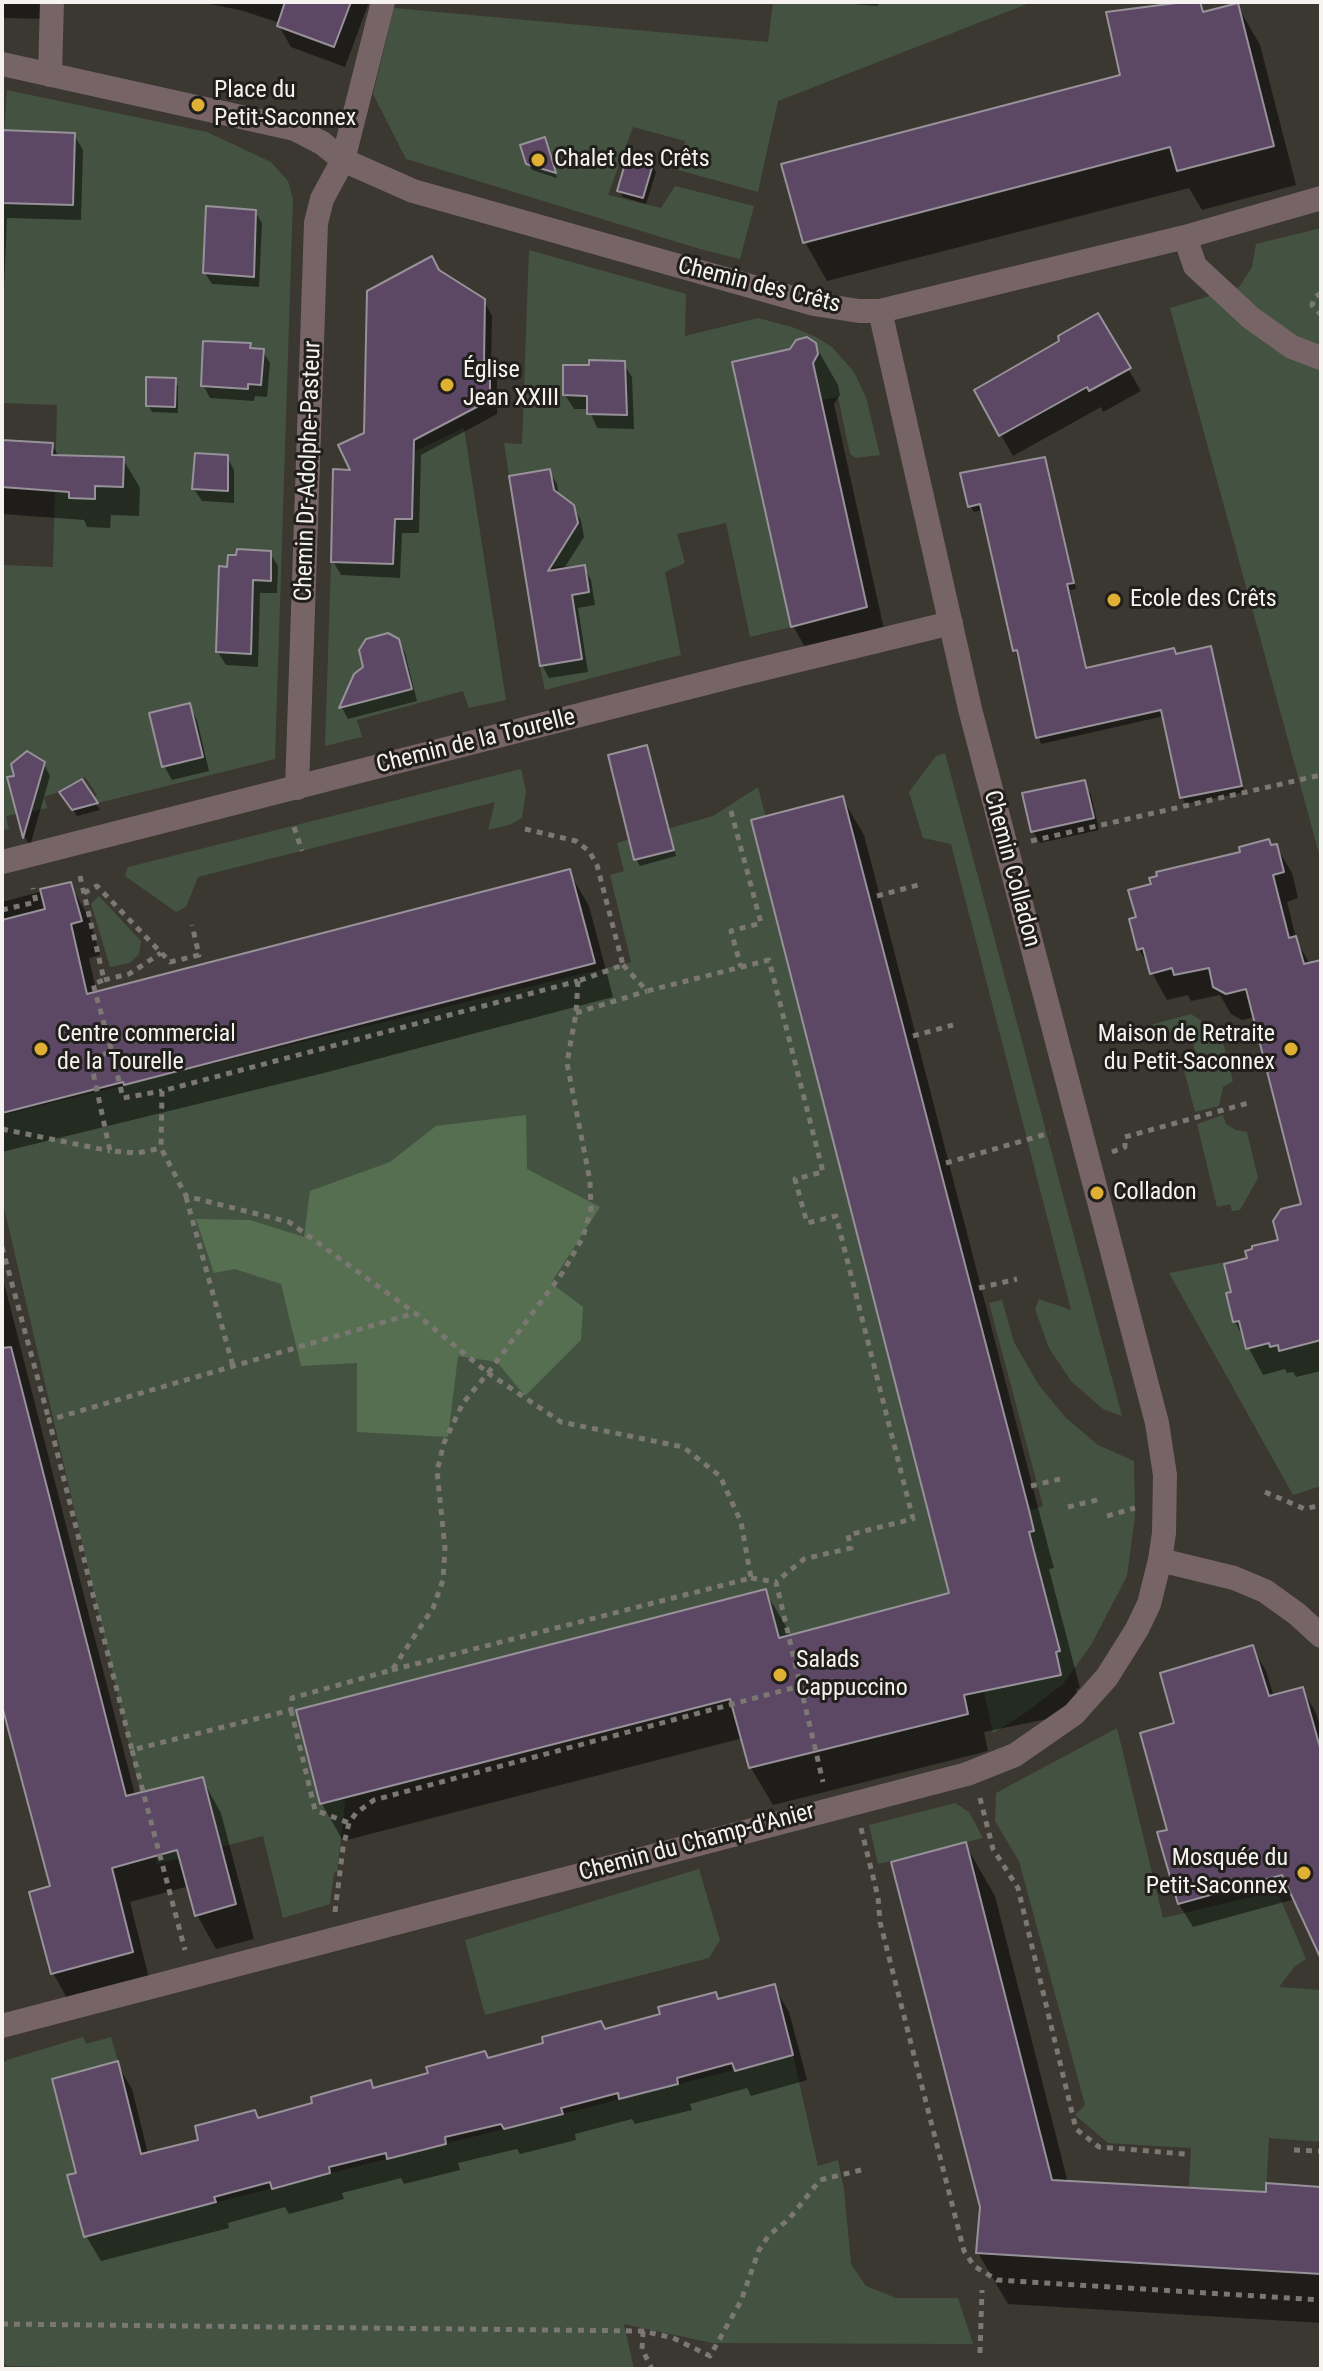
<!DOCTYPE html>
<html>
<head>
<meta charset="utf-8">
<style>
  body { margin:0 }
  #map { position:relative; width:1323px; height:2371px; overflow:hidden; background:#3b3731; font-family:"Roboto Condensed",sans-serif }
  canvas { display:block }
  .frame { position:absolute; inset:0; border:4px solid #f5f2ef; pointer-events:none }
</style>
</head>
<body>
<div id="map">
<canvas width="1323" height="2371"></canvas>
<div class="frame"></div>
</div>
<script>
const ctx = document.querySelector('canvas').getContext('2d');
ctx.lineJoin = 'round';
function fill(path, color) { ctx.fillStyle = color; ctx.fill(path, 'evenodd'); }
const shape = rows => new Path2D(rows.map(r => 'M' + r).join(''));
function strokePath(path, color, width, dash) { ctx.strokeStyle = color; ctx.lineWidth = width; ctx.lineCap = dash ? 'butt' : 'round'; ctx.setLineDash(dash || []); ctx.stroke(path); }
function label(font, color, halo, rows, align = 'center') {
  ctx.font = font + ' "Roboto Condensed",sans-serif'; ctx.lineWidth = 6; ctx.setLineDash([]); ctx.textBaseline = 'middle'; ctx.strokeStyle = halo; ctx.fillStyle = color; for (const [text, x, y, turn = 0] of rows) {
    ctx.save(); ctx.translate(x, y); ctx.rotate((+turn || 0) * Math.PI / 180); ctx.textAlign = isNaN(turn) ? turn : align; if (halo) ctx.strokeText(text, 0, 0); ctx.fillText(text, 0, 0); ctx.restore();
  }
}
const green = shape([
  [773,2,1032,2,778,101,758,192,678,170,685,141,633,127,608,195,661,208,675,186,754,206,740,259,700,249,406,159,373,94,394,8,768,42],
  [7,90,207,132,271,162,288,181,293,199,275,759,98,803,94,797,97,795,85,777,59,792,44,797,47,808,6,816,9,829,2,830,2,565,53,567,57,405,2,403,2,166],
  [1321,228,1321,861,1170,308,1239,287,1252,267,1256,244],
  [529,250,686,294,685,336,758,318,792,327,816,337,832,347,854,372,866,397,880,455,856,458,850,454,838,397,821,400,813,363,818,354,816,343,807,337,796,340,790,349,733,362,791,627,750,637,726,523,677,534,685,563,665,572,681,655,545,690,540,666,582,659,572,595,588,591,584,565,550,567,546,552,522,556,519,538,561,530,550,469,509,476,504,443,522,444],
  [464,428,506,700,469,708,463,691,357,720,362,737,325,746,331,562,393,564,395,519,412,519,413,452],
  [945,753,1122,1416,1103,1409,1071,1381,1049,1348,1035,1309,1039,1299,1071,1310,951,844,923,838,909,792,936,756],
  [521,769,526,791,522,818,509,825,488,830,495,802,198,877,186,907,176,912,125,876,128,867],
  [758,787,852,1155,964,1548,1033,1531,1029,1511,1043,1506,989,1303,1002,1300,1014,1342,1038,1384,1065,1417,1098,1445,1134,1461,1135,1517,1127,1576,1091,1645,1063,1684,1025,1713,993,1733,984,1691,1061,1674,1056,1652,1060,1650,1034,1553,961,1595,936,1596,779,1638,766,1589,668,1615,327,1772,345,1803,337,1872,334,1873,330,1904,283,1918,263,1836,157,1864,2,1199,4,1145,2,1115,631,962,610,875,624,871,617,843,713,816],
  [99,896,141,941,139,954,130,963,110,967,91,904],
  [1191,1014,1221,1034,1233,1081,1223,1087,1219,1106,1195,1112,1182,1063,1197,1059,1189,1027,1139,1040,1136,1029],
  [1223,1115,1226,1124,1236,1130,1247,1132,1258,1178,1240,1210,1232,1211,1230,1204,1217,1207,1197,1124],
  [1321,1231,1321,1486,1293,1495,1169,1273,1246,1258,1245,1251],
  [1117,1728,1163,1918,1277,1891,1306,1959,1295,1966,1279,1987,1321,1990,1321,2142,1269,2138,1266,2192,1189,2187,1191,2148,1108,2143,1075,2115,1085,2105,1019,1861,995,1821,996,1793],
  [955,1803,969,1812,983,1838,878,1864,869,1825],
  [699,1869,720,1940,709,1958,485,2015,465,1940],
  [83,2037,86,2044,111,2037,118,2061,52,2079,76,2173,68,2175,85,2236,793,2055,818,2166,838,2160,844,2189,851,2264,866,2286,896,2298,958,2298,973,2344,712,2343,624,2324,634,2369,173,2369,7,2366,2,2361,2,2064,7,2060]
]);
const forest = shape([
  [526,1115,527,1169,600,1207,551,1283,583,1307,581,1340,525,1396,497,1362,458,1356,448,1437,357,1432,357,1363,301,1366,281,1284,235,1269,214,1273,196,1219,250,1220,304,1237,310,1191,390,1162,436,1126]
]);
const shadow = shape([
  [2,2,54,2,51,19,2,18],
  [199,2,369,2,345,67,291,47,279,26,280,23,240,10],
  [827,2,879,2,878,6],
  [1199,2,1205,14,1237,5,1260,45,1296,185,1202,210,1189,188,827,281,805,242,1122,76],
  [2,132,74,135,83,150,81,220,7,218,2,338],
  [547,146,557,178,532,170,528,163],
  [652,165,656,172,646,204,623,197,619,190],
  [255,212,262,223,259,287,212,284,205,273],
  [439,273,484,301,492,316,491,364,497,374,497,414,421,455,419,533,402,533,400,578,341,575,333,561,353,472,366,434],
  [1097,316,1141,391,1103,412,1101,407,1013,456,1001,435,1062,341],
  [250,345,253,350,262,350,270,363,267,397,255,396,254,401,210,398,203,385],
  [815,345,838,385,840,395,834,404,888,647,816,666,793,626,735,363],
  [623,363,632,377,634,429,597,428,589,409,574,409,565,395],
  [174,380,178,386,178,413,152,412,148,405],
  [2,442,52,445,59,457,123,459,140,488,139,516,111,515,110,528,87,527,84,520,2,514],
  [227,457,234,470,234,503,202,501,194,489],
  [1044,459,1048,465,1076,589,1070,590,1087,670,1210,649,1214,655,1244,792,1186,804,1182,798,1164,716,1041,744,1015,650,983,510,974,512,970,506],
  [549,471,557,484,559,496,573,507,581,520,584,537,563,570,584,567,591,580,595,605,578,608,588,672,549,678,542,665],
  [270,553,278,566,277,593,260,593,258,667,226,665,218,652,229,569],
  [398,640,405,653,417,701,348,719,342,708,356,675],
  [189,706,197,720,209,771,172,780,164,766],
  [646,747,676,856,640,866,636,859],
  [44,764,50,776,30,846,25,837,9,779],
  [81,782,100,810,77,816,62,793],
  [1084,782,1091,795,1099,830,1040,843,1033,831],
  [842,798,864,835,1049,1550,1054,1568,1049,1569,1080,1688,1076,1689,1081,1712,984,1732,988,1751,773,1805,751,1768,743,1738,343,1841,322,1804,765,1591,787,1628,789,1637,952,1594],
  [1276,846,1292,873,1298,898,1287,902,1297,942,1310,964,1321,965,1321,1371,1296,1377,1293,1372,1287,1373,1285,1369,1263,1375,1235,1322,1234,1294,1249,1259,1280,1242,1303,1205,1255,1017,1242,1020,1231,1014,1220,995,1191,1001,1188,995,1167,1000,1139,949,1271,847],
  [569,872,589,906,613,997,324,1073,2,1152,2,902,70,884,89,918,100,955,89,958,97,994],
  [2,1275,135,1795,202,1779,221,1813,254,1939,216,1949,197,1915,189,1886,130,1902,151,1986,72,2007,53,1973,52,1888,2,1693],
  [1252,1647,1266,1671,1274,1697,1302,1689,1316,1713,1321,1731,1321,1949,1295,1899,1193,1927,1179,1904,1160,1834,1169,1831,1177,1724],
  [965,1844,995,1896,1068,2183,1268,2194,1321,2188,1321,2323,1008,2304,978,2253,982,2207],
  [774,1987,789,2012,807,2080,751,2096,747,2088,690,2104,692,2110,635,2124,632,2119,575,2134,576,2140,520,2154,517,2149,458,2163,460,2170,404,2184,401,2178,342,2193,344,2199,289,2214,285,2207,228,2223,229,2228,101,2261,86,2236,79,2174,117,2064,132,2089,148,2154,201,2141,258,2120,315,2105,370,2083,374,2090]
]);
const building = shape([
  [285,2,351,2,334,47,277,26,285,2],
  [1184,2,1200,2,1203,12,1238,3,1274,146,1177,171,1170,147,803,243,781,164,1120,75,1106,12,1184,2],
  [2,130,75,133,73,205,2,203,2,130],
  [545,137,556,173,526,164,520,145,545,137],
  [627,157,653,164,643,198,617,191,627,157],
  [206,206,256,210,254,277,203,273,206,206],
  [432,256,439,270,485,299,484,361,490,358,490,400,414,440,412,519,395,519,393,564,331,562,333,469,350,470,338,445,364,433,367,291,432,256],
  [1098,313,1131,368,1089,391,1087,387,999,436,974,390,1059,341,1058,336,1098,313],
  [807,337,816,343,818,354,813,363,867,607,791,627,732,362,790,349,796,340,807,337],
  [203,341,251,343,250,348,264,349,261,385,248,384,248,389,201,386,203,341],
  [589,360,625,361,627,415,587,414,587,396,563,395,563,365,589,365,589,360],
  [146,377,176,378,175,407,146,406,146,377],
  [2,440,53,443,52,455,124,457,123,487,95,486,95,499,69,498,69,492,2,487,2,440],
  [195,453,228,455,228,491,192,489,195,453],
  [1045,457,1074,583,1067,584,1086,668,1174,648,1176,654,1211,646,1242,786,1180,798,1161,710,1036,738,1017,650,1013,651,980,504,968,507,960,473,1045,457],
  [550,469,554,490,574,505,578,523,548,571,585,565,589,592,572,595,582,659,540,666,509,476,550,469],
  [237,549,271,551,271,581,253,580,251,654,216,652,219,566,227,567,228,555,236,555,237,549],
  [388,633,399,639,412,689,339,708,354,674,363,667,359,650,366,639,388,633],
  [190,703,203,757,162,767,149,713,190,703],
  [647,745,674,850,634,860,608,755,647,745],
  [27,751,45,762,23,838,7,777,14,776,11,764,27,751],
  [82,779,98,803,72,810,59,792,82,779],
  [1085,780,1094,818,1031,832,1022,793,1085,780],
  [843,796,1029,1510,1034,1531,1029,1532,1060,1651,1056,1652,1061,1675,964,1695,968,1714,749,1768,730,1699,320,1804,296,1710,766,1589,779,1638,949,1593,751,820,843,796],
  [1269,839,1271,845,1277,844,1284,872,1273,875,1289,938,1296,936,1304,964,1321,960,1321,1340,1279,1351,1278,1345,1270,1347,1269,1343,1246,1349,1239,1321,1233,1322,1226,1293,1231,1292,1224,1264,1247,1258,1245,1251,1252,1249,1252,1246,1278,1240,1273,1221,1281,1209,1301,1204,1246,989,1226,994,1213,987,1209,968,1174,975,1172,968,1150,974,1143,948,1137,950,1129,919,1136,917,1128,890,1151,884,1149,878,1157,876,1156,872,1240,852,1239,847,1269,839],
  [570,869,595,963,124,1085,123,1082,2,1113,2,920,45,909,40,889,71,882,82,921,71,924,87,994,570,869],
  [11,1347,126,1796,203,1777,236,1904,195,1916,177,1850,112,1868,133,1952,51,1974,29,1892,50,1886,2,1706,2,1348,11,1347],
  [1253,1645,1269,1696,1303,1687,1321,1751,1321,1959,1282,1875,1178,1904,1157,1832,1167,1830,1140,1733,1174,1723,1160,1673,1253,1645],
  [966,1842,1052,2180,1266,2192,1266,2183,1321,2187,1321,2274,976,2253,980,2207,891,1862,966,1842],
  [775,1984,793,2055,735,2071,732,2063,677,2078,678,2084,619,2099,618,2093,561,2108,563,2114,504,2129,501,2124,445,2137,446,2144,387,2159,386,2153,329,2167,330,2173,272,2189,270,2182,214,2197,216,2202,84,2237,67,2175,76,2173,52,2079,118,2061,141,2154,198,2140,195,2126,255,2110,258,2118,312,2103,311,2097,371,2080,373,2088,428,2073,426,2067,485,2051,488,2058,543,2043,542,2037,601,2021,605,2029,660,2014,658,2007,716,1992,718,1999,775,1984]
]);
const path = shape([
  [1321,293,1315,297,1312,305,1321,315],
  [731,811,761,923,731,931,741,967],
  [294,827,302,851],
  [525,829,576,841,589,851,597,865,623,965,578,981],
  [1031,841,1321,775],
  [80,876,104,980,93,984,112,1052,90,1058,110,1151,138,1153,161,1148],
  [84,893,97,886,170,962,199,955,192,925],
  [877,896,918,885],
  [2,910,36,902,33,888],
  [623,965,647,991,769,960,823,1172,795,1179,807,1223,836,1216,913,1519,848,1535,851,1548,804,1559,776,1582],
  [104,980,129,974,161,953],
  [578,981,576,1013,567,1063,590,1181,591,1209,583,1237,563,1272,488,1373,415,1313,289,1222,186,1196,161,1148,162,1091,578,981],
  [576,1013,647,991],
  [913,1036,953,1025],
  [112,1052,123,1098,162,1091],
  [2,1129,110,1151],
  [1112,1152,1125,1147,1125,1137,1252,1102],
  [946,1163,1050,1133],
  [186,1197,233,1366],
  [2,1247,49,1420],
  [979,1288,1017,1279],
  [1031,1486,1060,1479],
  [1265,1492,1305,1509,1321,1505],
  [1068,1507,1101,1499],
  [1107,1516,1135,1508],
  [751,1578,776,1582,823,1782],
  [392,1670,751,1578,741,1522,720,1476,683,1447,561,1422,488,1373,463,1403,444,1443,437,1471,445,1548,443,1580,433,1608,392,1670,292,1698,291,1710,132,1750,49,1420,415,1313],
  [291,1710,315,1810,349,1823],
  [132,1750,185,1950],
  [980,1798,993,1849,1018,1888,1076,2129,1099,2147,1185,2154],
  [861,1828,878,1897,880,1922,964,2251,974,2266,997,2280,1321,2300],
  [335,1912,343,1848,349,1823,356,1813,374,1800,800,1686],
  [1294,2150,1321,2151],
  [2,2324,643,2331,673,2338,710,2356,741,2301,759,2250,769,2235,789,2219,820,2180,861,2170],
  [643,2331,642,2349,652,2369],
  [980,2353,982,2290]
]);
const minor = shape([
  [2,64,295,129,322,143,343,160,413,191,814,304,859,311,880,311,1185,237,1321,198],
  [50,75,52,2],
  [1185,237,1195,266,1251,318,1292,347,1321,358],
  [297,788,316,223,322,199,343,160,383,2],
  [2,862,737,675,951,623],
  [1160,1560,1234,1578,1265,1591,1297,1614,1321,1636],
  [2,2026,967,1774,1015,1755,1074,1714,1107,1677,1137,1629,1149,1604,1160,1560,1164,1533,1165,1475,1157,1423,970,709,880,311]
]);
const markers = [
  [198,105,8,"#e0b034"],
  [538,160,8,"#e0b034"],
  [447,385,8,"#e0b034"],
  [1114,600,8,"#e0b034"],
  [41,1049,8,"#e0b034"],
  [1291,1049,8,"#e0b034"],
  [1097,1193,8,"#e0b034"],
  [780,1675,8,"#e0b034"],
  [1304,1873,8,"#e0b034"]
];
const poiNames = [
  ["Place du",214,91],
  ["Petit-Saconnex",214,119],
  ["Chalet des Crêts",554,160],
  ["Église",463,371],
  ["Jean XXIII",463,399],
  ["Ecole des Crêts",1130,600],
  ["Centre commercial",57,1035],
  ["de la Tourelle",57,1063],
  ["Maison de Retraite",1275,1035,"right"],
  ["du Petit-Saconnex",1275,1063,"right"],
  ["Colladon",1113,1193],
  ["Salads",796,1661],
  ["Cappuccino",796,1689],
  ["Mosquée du",1288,1859,"right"],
  ["Petit-Saconnex",1288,1887,"right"]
];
const streetNames = [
  ["Chemin des Crêts",759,286,14],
  ["Chemin Dr-Adolphe-Pasteur",309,471,-88],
  ["Chemin de la Tourelle",476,742,-14],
  ["Chemin Colladon",1011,869,75],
  ["Chemin du Champ-d'Anier",697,1843,-15]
];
fill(green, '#445341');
fill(forest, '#576f51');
fill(shadow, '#0007');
fill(building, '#5c4764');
strokePath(building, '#979299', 2);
strokePath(path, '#7b7772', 5, [6, 6]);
strokePath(minor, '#776467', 24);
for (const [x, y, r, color] of markers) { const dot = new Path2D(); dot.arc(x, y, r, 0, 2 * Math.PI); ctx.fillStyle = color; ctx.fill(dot); strokePath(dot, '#211f1c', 3); }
label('24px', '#f5f2ef', '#211f1c', poiNames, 'left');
label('24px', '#f5f2ef', '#211f1c', streetNames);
</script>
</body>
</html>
